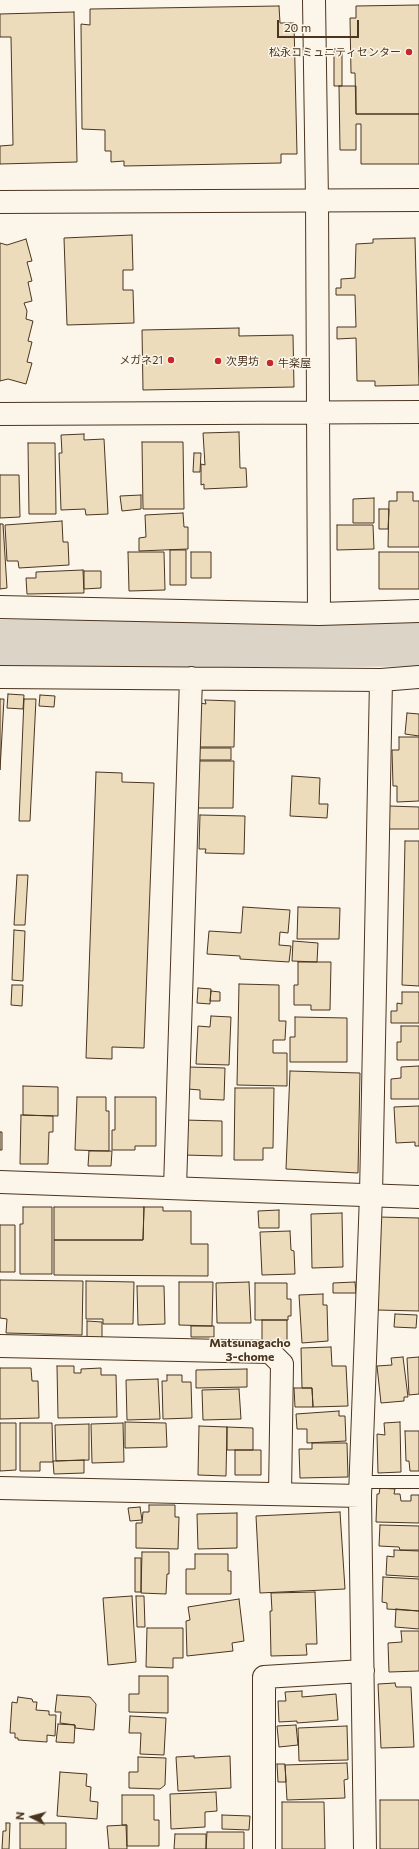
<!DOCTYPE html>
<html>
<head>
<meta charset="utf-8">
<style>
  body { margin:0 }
  #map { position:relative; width:419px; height:1849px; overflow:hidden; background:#fbf6e9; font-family:Commissioner,sans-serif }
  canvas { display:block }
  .north { position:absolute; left:12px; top:1797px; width:40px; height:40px; -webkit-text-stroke:3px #fbf6e9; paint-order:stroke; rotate:276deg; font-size:11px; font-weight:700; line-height:16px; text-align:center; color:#4a3520 }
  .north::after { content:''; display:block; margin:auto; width:14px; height:18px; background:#4a3520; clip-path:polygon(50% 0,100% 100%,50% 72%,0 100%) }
  .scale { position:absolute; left:277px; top:20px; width:82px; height:18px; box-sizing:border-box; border:2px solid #4a3520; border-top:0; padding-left:5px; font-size:12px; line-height:14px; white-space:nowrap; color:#4a3520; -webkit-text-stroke:3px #fbf6e9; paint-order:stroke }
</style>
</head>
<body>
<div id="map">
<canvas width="419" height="1849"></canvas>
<div class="north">N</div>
<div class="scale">20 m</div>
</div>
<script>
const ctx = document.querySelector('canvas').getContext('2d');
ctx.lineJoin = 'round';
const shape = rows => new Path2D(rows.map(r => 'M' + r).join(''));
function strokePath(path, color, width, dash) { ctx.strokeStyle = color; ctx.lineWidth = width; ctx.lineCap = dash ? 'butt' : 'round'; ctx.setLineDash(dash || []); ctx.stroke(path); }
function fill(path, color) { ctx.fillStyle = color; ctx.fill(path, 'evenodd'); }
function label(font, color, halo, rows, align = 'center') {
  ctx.font = font + ' Commissioner,"Noto Sans JP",sans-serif'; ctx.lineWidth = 3; ctx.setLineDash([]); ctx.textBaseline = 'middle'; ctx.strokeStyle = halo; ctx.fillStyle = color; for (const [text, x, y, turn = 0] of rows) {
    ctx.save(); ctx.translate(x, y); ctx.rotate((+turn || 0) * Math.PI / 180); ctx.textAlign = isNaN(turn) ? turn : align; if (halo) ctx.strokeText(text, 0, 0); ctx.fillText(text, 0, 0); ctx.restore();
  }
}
const river = shape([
  [0,644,419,642]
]);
const building = shape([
  [419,5,419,114,356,114,355,73,351,73,350,18,356,18,356,6,419,5],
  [279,6,280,23,294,23,297,154,281,154,281,163,124,166,124,161,111,162,111,151,105,151,105,130,82,129,81,24,90,25,90,9,279,6],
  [74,12,77,162,0,164,0,146,13,145,11,37,0,37,0,14,74,12],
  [334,49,342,50,342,86,334,86,334,49],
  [339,86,356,86,356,114,419,114,419,164,361,164,361,124,356,124,356,150,340,150,339,86],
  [132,235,133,270,123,270,123,290,133,290,134,323,67,325,64,238,132,235],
  [415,238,419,385,375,386,375,381,357,381,356,338,337,339,337,327,356,327,355,295,336,295,336,288,341,288,341,279,355,278,356,244,373,243,373,239,415,238],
  [26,239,32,261,27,262,32,281,28,282,32,301,24,303,27,311,26,319,33,321,28,341,32,342,27,362,32,363,26,384,8,379,0,381,0,243,7,245,26,239],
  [239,328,239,336,293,335,294,387,143,390,142,330,239,328],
  [239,432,240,468,246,468,247,487,204,489,204,484,201,485,201,464,205,465,203,433,239,432],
  [84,434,84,440,104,439,108,514,86,515,85,509,61,510,59,453,62,453,61,435,84,434],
  [142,442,183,442,184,509,143,509,142,442],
  [28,443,55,443,56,514,29,514,28,443],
  [194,453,201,453,200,472,193,472,194,453],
  [0,475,19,475,20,517,0,518,0,475],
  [397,492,413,492,413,501,419,501,419,547,388,547,389,501,397,501,397,492],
  [141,495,141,509,122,511,120,496,141,495],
  [374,498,374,523,353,523,353,499,374,498],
  [379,509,389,509,388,529,379,529,379,509],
  [183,513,184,527,188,527,188,549,139,551,139,538,146,537,145,515,183,513],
  [62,521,63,542,68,542,69,565,19,568,18,561,7,561,5,525,62,521],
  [0,524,3,524,7,588,0,589,0,524],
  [337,525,373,525,374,549,337,550,337,525],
  [170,550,186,550,186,585,170,585,170,550],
  [128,552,164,552,165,590,129,591,128,552],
  [191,552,211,552,211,578,191,578,191,552],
  [379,552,419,552,419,589,379,589,379,552],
  [83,570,84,593,27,594,26,578,36,578,36,572,83,570],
  [84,571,101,571,101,588,84,589,84,571],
  [8,694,24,695,23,709,7,708,8,694],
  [40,695,55,696,54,707,39,706,40,695],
  [0,699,4,699,0,770,0,699],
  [24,699,36,699,30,821,19,821,24,699],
  [205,700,235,701,234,747,199,747,200,703,206,704,205,700],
  [407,713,419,714,419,736,405,734,407,713],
  [399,737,419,737,419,801,397,802,397,786,393,786,392,750,399,750,399,737],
  [199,748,231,748,231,760,198,760,199,748],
  [198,761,234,761,233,808,197,808,198,761],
  [96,772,122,773,122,782,154,783,144,1048,112,1047,112,1059,86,1058,96,772],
  [292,776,320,778,319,804,328,804,327,818,290,816,292,776],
  [389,806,419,807,419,829,388,829,389,806],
  [200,815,245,816,244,854,205,853,206,849,199,849,200,815],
  [405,841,419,841,419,986,402,985,405,841],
  [17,875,28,875,25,925,14,925,17,875],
  [243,907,290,910,288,933,280,932,279,945,291,946,289,962,240,959,240,956,207,954,209,931,241,933,243,907],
  [298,907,340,908,339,939,297,939,298,907],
  [14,930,25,931,23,981,12,980,14,930],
  [293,941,318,943,317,962,292,961,293,941],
  [298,962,331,962,330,1010,311,1010,311,1005,294,1005,294,985,298,985,298,962],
  [239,984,279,985,279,1021,286,1021,285,1040,273,1040,273,1053,287,1053,287,1086,237,1085,239,984],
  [12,985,23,985,22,1006,11,1005,12,985],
  [198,988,211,989,210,1004,197,1003,198,988],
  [211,991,220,992,220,1001,210,1001,211,991],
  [402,992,419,992,419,1023,391,1023,391,1011,397,1011,397,1003,402,1004,402,992],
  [211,1016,231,1017,229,1065,196,1064,198,1026,210,1027,211,1016],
  [295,1017,347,1018,347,1062,290,1062,290,1037,295,1037,295,1017],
  [401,1026,419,1026,419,1060,397,1060,397,1042,401,1042,401,1026],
  [419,1066,419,1099,391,1099,391,1079,401,1078,401,1067,419,1066],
  [188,1067,225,1068,224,1100,200,1099,200,1090,188,1089,188,1067],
  [290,1071,360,1073,358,1173,286,1169,290,1071],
  [23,1086,58,1087,58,1116,23,1115,23,1086],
  [235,1088,274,1088,273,1148,263,1148,263,1160,234,1160,235,1088],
  [77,1097,106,1097,106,1111,109,1111,109,1151,75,1150,77,1097],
  [115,1097,156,1097,156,1146,135,1146,135,1150,112,1150,112,1130,115,1130,115,1097],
  [419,1106,419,1146,415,1146,415,1142,396,1143,394,1107,419,1106],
  [21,1115,53,1116,53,1132,49,1132,48,1164,20,1164,21,1115],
  [184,1120,222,1121,222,1156,184,1155,184,1120],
  [0,1132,2,1132,2,1150,0,1150,0,1132],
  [89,1151,112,1151,111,1166,88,1166,89,1151],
  [23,1207,52,1207,52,1274,20,1274,20,1224,23,1224,23,1207],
  [54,1207,144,1207,143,1240,54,1240,54,1207],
  [144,1207,163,1207,163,1211,191,1211,191,1244,208,1244,208,1276,54,1275,54,1240,143,1240,144,1207],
  [279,1210,279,1228,259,1228,258,1211,279,1210],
  [342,1213,343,1267,312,1268,311,1214,342,1213],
  [379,1217,419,1218,419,1311,377,1310,379,1217],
  [0,1225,15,1225,15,1272,0,1272,0,1225],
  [290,1231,291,1250,294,1251,295,1274,262,1275,260,1232,290,1231],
  [0,1280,83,1281,82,1335,6,1333,7,1319,0,1318,0,1280],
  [86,1281,134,1282,133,1324,103,1324,103,1319,86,1319,86,1281],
  [179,1282,213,1282,212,1326,179,1325,179,1282],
  [249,1282,251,1323,217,1323,216,1283,249,1282],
  [355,1282,356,1293,333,1293,333,1283,355,1282],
  [255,1283,287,1283,287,1299,291,1299,291,1316,288,1316,288,1320,255,1320,255,1283],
  [137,1286,164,1286,165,1324,138,1325,137,1286],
  [323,1294,323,1305,327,1305,328,1341,302,1343,299,1295,323,1294],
  [395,1314,417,1315,416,1328,394,1327,395,1314],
  [262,1320,287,1320,287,1341,262,1341,262,1320],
  [87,1321,102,1322,102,1339,87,1339,87,1321],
  [191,1326,214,1326,214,1337,191,1337,191,1326],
  [331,1347,332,1366,346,1366,348,1406,313,1407,312,1388,302,1388,301,1348,331,1347],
  [403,1357,408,1397,404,1397,404,1401,381,1403,377,1366,392,1365,391,1358,403,1357],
  [419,1357,419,1394,409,1395,407,1358,419,1357],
  [57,1366,74,1366,74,1373,81,1373,81,1369,101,1368,101,1375,116,1375,117,1417,58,1418,57,1366],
  [0,1368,31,1368,32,1381,38,1381,39,1418,0,1419,0,1368],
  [247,1369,247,1387,196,1388,196,1370,247,1369],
  [167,1375,182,1375,182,1382,191,1382,192,1418,163,1419,162,1381,167,1381,167,1375],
  [158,1379,160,1419,127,1420,126,1380,158,1379],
  [294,1388,312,1388,313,1407,295,1407,294,1388],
  [239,1389,241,1419,203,1420,202,1390,239,1389],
  [339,1411,339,1416,345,1416,346,1441,307,1443,307,1429,297,1429,296,1414,339,1411],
  [125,1422,166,1423,167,1447,125,1448,125,1422],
  [400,1422,401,1472,378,1473,377,1434,385,1435,384,1423,400,1422],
  [0,1423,16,1423,16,1470,0,1471,0,1423],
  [20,1423,52,1423,53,1462,40,1462,40,1471,20,1471,20,1423],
  [123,1423,124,1462,92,1463,91,1424,123,1423],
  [89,1424,89,1460,56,1461,55,1425,89,1424],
  [199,1426,227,1427,226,1476,198,1475,199,1426],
  [227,1427,253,1428,253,1450,227,1450,227,1427],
  [405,1431,419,1431,419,1471,410,1471,409,1461,406,1461,405,1431],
  [312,1443,347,1443,348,1477,300,1478,299,1449,312,1449,312,1443],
  [235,1450,261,1450,261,1475,235,1475,235,1450],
  [84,1460,84,1473,54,1474,53,1461,84,1460],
  [380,1488,395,1489,394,1494,400,1494,401,1501,411,1501,411,1495,419,1495,419,1523,376,1522,377,1494,379,1494,380,1488],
  [149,1505,175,1505,175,1517,179,1517,178,1549,136,1548,136,1523,142,1523,143,1512,149,1512,149,1505],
  [140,1507,142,1520,130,1521,128,1508,140,1507],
  [340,1512,345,1589,260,1593,256,1516,340,1512],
  [237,1513,237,1548,198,1549,197,1514,237,1513],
  [380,1525,419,1526,419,1550,400,1550,399,1547,379,1546,380,1525],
  [394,1550,419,1551,419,1577,386,1575,387,1556,394,1557,394,1550],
  [142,1552,169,1552,169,1574,167,1574,166,1594,141,1593,142,1552],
  [195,1554,228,1554,228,1571,231,1571,231,1594,186,1594,186,1569,195,1569,195,1554],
  [135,1558,141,1558,141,1592,135,1592,135,1558],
  [383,1577,419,1579,419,1611,387,1609,387,1603,382,1602,383,1577],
  [315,1592,317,1644,306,1644,307,1655,271,1656,270,1611,272,1611,271,1593,315,1592],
  [132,1596,136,1662,108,1665,103,1598,132,1596],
  [136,1596,144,1596,145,1627,137,1627,136,1596],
  [239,1599,244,1641,232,1643,233,1651,187,1656,186,1621,190,1620,188,1607,239,1599],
  [396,1609,419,1611,419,1629,395,1627,396,1609],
  [147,1628,183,1628,183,1658,173,1658,173,1668,146,1667,147,1628],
  [401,1631,419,1631,419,1671,389,1672,388,1643,402,1642,401,1631],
  [139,1676,168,1676,168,1713,129,1712,129,1694,139,1694,139,1676],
  [395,1683,396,1687,411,1687,414,1747,381,1748,378,1684,395,1683],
  [302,1691,302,1697,336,1694,338,1720,297,1723,297,1721,279,1722,278,1701,286,1701,285,1692,302,1691],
  [57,1695,90,1697,96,1704,94,1730,75,1728,75,1725,60,1723,61,1712,55,1712,57,1695],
  [18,1697,32,1699,33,1702,37,1702,36,1710,49,1711,49,1715,56,1715,55,1736,47,1735,47,1742,18,1740,18,1738,15,1738,15,1733,10,1733,12,1702,17,1703,18,1697],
  [130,1716,166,1718,164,1755,140,1754,141,1733,129,1733,130,1716],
  [58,1724,75,1725,74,1743,56,1742,58,1724],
  [296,1725,298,1745,279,1747,277,1726,296,1725],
  [347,1726,348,1760,299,1761,298,1728,347,1726],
  [194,1756,194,1758,230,1756,231,1788,178,1791,176,1757,194,1756],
  [138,1757,166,1758,165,1785,160,1789,129,1788,129,1772,138,1772,138,1757],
  [347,1763,348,1779,344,1780,345,1798,287,1800,285,1765,347,1763],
  [277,1764,285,1764,286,1782,278,1782,277,1764],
  [60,1772,87,1774,86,1786,91,1787,90,1801,98,1802,97,1819,57,1816,60,1772],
  [216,1792,217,1811,205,1812,205,1827,171,1829,170,1794,216,1792],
  [122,1795,154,1795,154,1820,159,1820,159,1846,127,1846,127,1825,122,1825,122,1795],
  [380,1800,419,1800,419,1849,380,1849,380,1800],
  [282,1802,324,1802,325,1849,282,1849,282,1802],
  [222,1815,250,1816,249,1830,222,1829,222,1815],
  [6,1823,10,1823,9,1849,2,1849,3,1831,6,1831,6,1823],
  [20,1823,66,1823,66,1849,20,1849,20,1823],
  [126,1825,127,1849,109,1849,107,1826,126,1825],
  [207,1832,244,1832,244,1849,206,1849,207,1832],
  [175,1834,206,1834,206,1849,174,1849,175,1834]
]);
const service = shape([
  [361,1482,419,1482]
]);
const minor = shape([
  [314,0,317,201,319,614],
  [0,414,419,412],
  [0,607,319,614,419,611],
  [0,677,381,680,419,677],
  [175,1188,191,678],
  [0,1346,270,1352,282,1364,280,1494],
  [0,1488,360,1496],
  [264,1849,264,1677,363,1671],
  [365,1849,360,1496,371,1195,381,680]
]);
const tertiary = shape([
  [0,202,419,200],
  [0,1182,419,1197]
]);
const markers = [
  [409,52,4,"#c62828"],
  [171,360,4,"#c62828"],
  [218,361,4,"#c62828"],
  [270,363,4,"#c62828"]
];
const poiNames = [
  ["松永コミュニティセンター",401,52],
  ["メガネ21",163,360],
  ["次男坊",226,361,"left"],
  ["牛楽屋",278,363,"left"]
];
const neighbourhoodNames = [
  ["Matsunagacho",250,1343],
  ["3-chome",250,1357]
];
strokePath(river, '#dcd4c6', 49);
fill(building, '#ecdcbc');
strokePath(building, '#4a3520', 1);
strokePath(service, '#4a3520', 14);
strokePath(minor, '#4a3520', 24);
strokePath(tertiary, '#4a3520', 24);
strokePath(service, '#fbf6e9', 12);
strokePath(minor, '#fbf6e9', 22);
strokePath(tertiary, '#fbf6e9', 22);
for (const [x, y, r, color] of markers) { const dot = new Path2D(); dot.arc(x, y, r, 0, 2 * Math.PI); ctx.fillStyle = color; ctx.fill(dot); strokePath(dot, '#fbf6e9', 1.5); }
label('11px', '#4a3520', '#fbf6e9', poiNames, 'right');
label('bold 12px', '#4a3520', '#fbf6e9', neighbourhoodNames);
</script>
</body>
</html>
